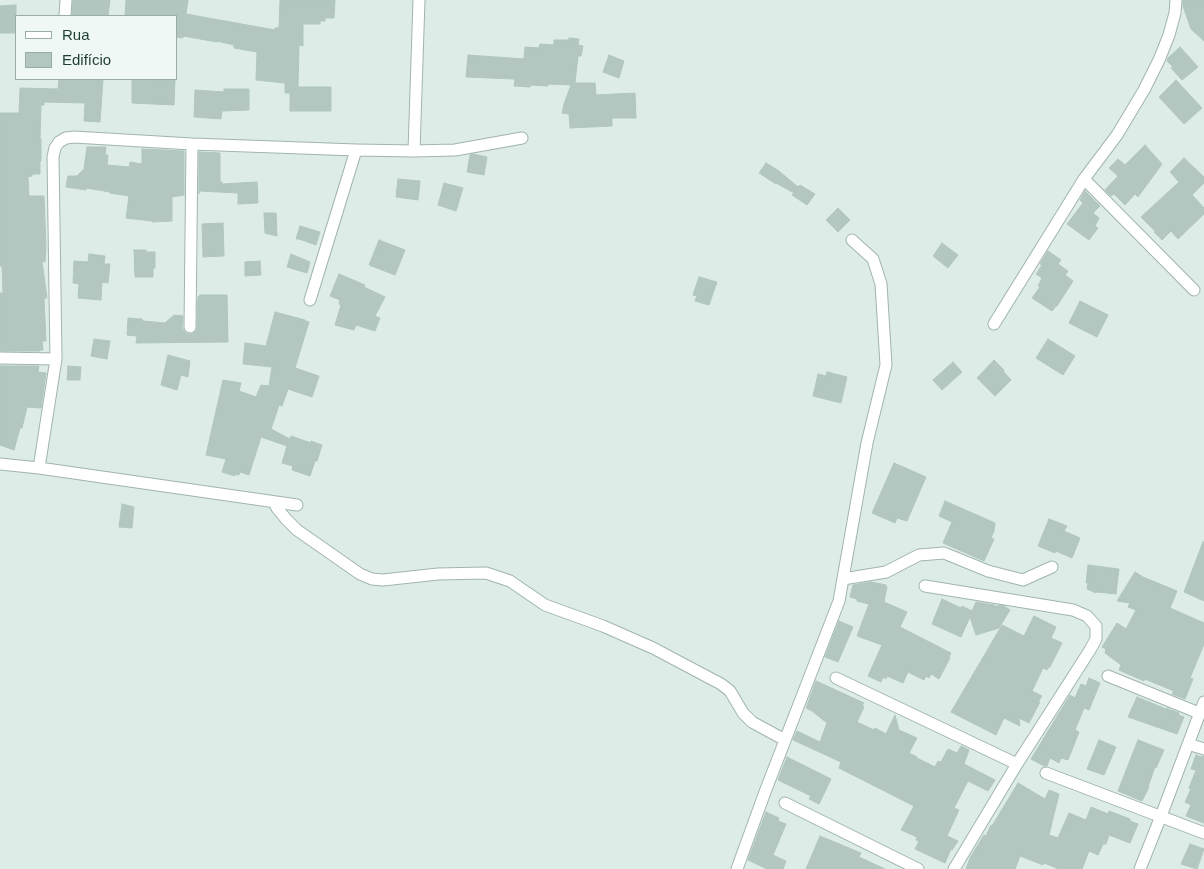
<!DOCTYPE html>
<html>
<head>
<meta charset="utf-8">
<style>
  body { margin:0 }
  #map { position:relative; width:1204px; height:869px; overflow:hidden; background:#deece7; font-family:Helvetica,sans-serif }
  canvas { display:block }
  .legend { position:absolute; left:15px; top:15px; width:162px; height:65px; box-sizing:border-box; background:#eff8f4; border:1px solid #9bada8; margin:0; padding:6px 9px; list-style:none; font-size:15px; color:#1e3d37 }
  .legend li { display:flex; align-items:center; gap:10px; height:25px }
  .legend b { width:25px; border:1px solid #9bada8 }
</style>
</head>
<body>
<div id="map">
<canvas width="1204" height="869"></canvas>
<ul class="legend">
<li><b style="height:6px;background:#fff"></b>Rua</li>
<li><b style="height:14px;background:#b3c7c0"></b>Edifício</li>
</ul>
</div>
<script>
const ctx = document.querySelector('canvas').getContext('2d');
ctx.lineJoin = 'round';
function fill(path, color) { ctx.fillStyle = color; ctx.fill(path, 'evenodd'); }
const shape = rows => new Path2D(rows.map(r => 'M' + r).join(''));
function strokePath(path, color, width, dash) { ctx.strokeStyle = color; ctx.lineWidth = width; ctx.lineCap = dash ? 'butt' : 'round'; ctx.setLineDash(dash || []); ctx.stroke(path); }
const building = shape([
  [73,0,110,0,108,16,72,16,73,0],
  [126,0,188,0,186,14,275,30,275,28,279,28,280,0,335,0,334,18,325,18,325,21,320,21,320,24,303,24,303,46,299,45,298,87,331,87,331,111,290,111,290,93,285,93,285,83,256,80,257,52,234,48,234,45,217,41,217,42,183,36,183,38,176,37,176,16,125,16,126,0],
  [1183,0,1204,0,1204,41,1191,29,1183,6,1183,0],
  [16,5,16,33,0,33,0,6,16,5],
  [569,38,579,39,578,45,583,46,581,56,578,56,575,83,595,83,596,95,635,93,636,118,612,118,612,126,570,128,569,114,562,113,564,104,571,85,548,84,548,86,531,85,530,87,514,86,515,79,466,77,468,55,524,59,525,47,539,48,540,44,554,45,554,40,569,40,569,38],
  [1180,47,1198,67,1182,80,1171,68,1173,67,1167,61,1168,58,1180,47],
  [609,55,624,61,619,78,603,72,609,55],
  [59,79,103,79,100,122,84,121,85,103,44,102,44,105,41,105,40,139,41,139,41,161,40,161,40,174,32,174,32,176,28,177,29,196,44,196,46,248,45,262,42,261,47,298,44,298,46,341,42,341,43,350,40,350,40,351,0,351,0,293,3,293,2,266,0,266,0,113,19,113,20,88,58,89,59,79],
  [132,79,175,80,174,105,132,103,132,79],
  [1176,80,1202,108,1184,124,1159,97,1176,80],
  [224,89,249,89,249,110,222,111,221,119,194,117,195,90,224,92,224,89],
  [1145,145,1162,164,1138,197,1135,194,1125,205,1114,194,1111,196,1105,190,1118,176,1109,168,1118,159,1125,165,1145,145],
  [87,147,106,147,105,155,108,155,107,165,129,167,130,162,142,164,142,149,184,151,184,195,172,197,172,221,152,222,152,221,126,218,129,196,110,193,110,192,86,188,86,190,66,187,68,176,77,176,84,169,87,147],
  [199,152,220,153,220,182,222,182,222,184,257,182,258,203,238,204,238,193,199,191,199,194,199,152],
  [473,154,487,157,484,175,467,172,470,155,473,154],
  [1184,158,1204,177,1204,183,1192,195,1204,208,1204,214,1178,239,1171,231,1162,240,1154,232,1155,231,1141,217,1179,182,1170,172,1184,158],
  [766,163,779,171,798,187,800,185,815,194,807,205,792,195,794,193,776,183,776,184,759,173,766,163],
  [398,179,420,181,418,200,396,197,398,179],
  [444,183,463,188,456,211,438,205,444,183],
  [1085,191,1100,206,1093,213,1099,218,1095,226,1098,228,1089,240,1067,224,1083,203,1080,200,1085,191],
  [838,208,850,220,838,232,826,220,838,208],
  [264,213,276,213,277,236,265,233,264,213],
  [223,223,224,256,203,257,202,224,223,223],
  [300,226,320,232,316,245,299,239,296,239,300,226],
  [379,240,405,250,395,275,369,265,379,240],
  [942,243,958,255,948,268,933,256,942,243],
  [134,250,146,250,146,252,155,252,155,268,153,268,153,277,135,277,134,250],
  [1048,251,1061,260,1058,264,1068,271,1065,275,1073,281,1057,306,1056,306,1052,311,1032,298,1040,287,1038,286,1042,278,1036,274,1042,265,1040,264,1048,251],
  [89,254,105,256,104,264,110,264,108,283,102,282,101,300,78,298,79,284,73,283,74,261,88,262,89,254],
  [291,254,310,262,307,273,287,267,291,254],
  [260,261,261,275,245,276,245,262,260,261],
  [339,274,365,285,364,287,385,297,375,316,380,318,375,331,356,325,354,330,335,325,341,305,339,304,340,300,330,296,339,274],
  [699,277,717,282,709,305,695,301,697,296,693,295,699,277],
  [200,295,227,295,228,342,136,343,137,336,127,335,128,318,142,319,143,321,165,323,174,315,183,316,182,327,184,331,187,334,193,334,196,331,197,328,198,297,200,295],
  [1080,301,1108,315,1097,337,1069,323,1080,301],
  [275,312,305,320,305,321,309,322,295,368,319,376,312,397,288,389,282,406,279,405,271,429,290,439,291,436,311,443,311,441,322,445,317,461,315,461,310,476,292,470,293,466,282,463,287,446,261,437,249,475,240,472,239,475,235,474,235,476,222,472,226,459,206,455,223,380,241,383,239,391,256,397,261,385,269,386,272,367,243,364,245,343,266,346,275,312],
  [94,339,110,341,107,359,91,356,94,339],
  [1048,339,1075,356,1063,375,1036,358,1048,339],
  [168,355,190,361,188,377,181,375,177,390,161,385,168,355],
  [994,360,1004,370,1003,371,1011,380,995,396,977,378,994,360],
  [953,362,962,372,942,390,933,380,953,362],
  [0,366,39,366,38,372,46,373,41,408,27,407,22,428,20,428,14,450,0,445,0,366],
  [68,366,81,367,80,380,67,380,68,366],
  [827,372,847,377,841,403,813,396,818,374,826,376,827,372],
  [894,463,926,477,907,521,897,518,895,523,872,513,894,463],
  [945,501,995,523,994,531,991,538,994,539,984,561,943,543,952,522,939,516,945,501],
  [122,504,134,507,132,528,119,527,122,504],
  [1049,519,1067,526,1064,531,1080,538,1072,558,1056,551,1055,553,1038,546,1049,519],
  [1203,542,1204,542,1204,601,1184,592,1203,542],
  [1088,565,1119,569,1116,594,1097,592,1096,593,1087,589,1088,583,1086,583,1088,565],
  [1135,572,1143,577,1177,591,1170,608,1204,623,1204,644,1190,678,1193,679,1185,699,1172,694,1174,691,1145,679,1144,681,1119,670,1121,665,1105,653,1106,649,1102,647,1117,623,1126,629,1136,610,1128,607,1130,603,1117,601,1135,572],
  [871,582,886,585,886,587,887,587,884,602,907,612,900,627,951,653,949,657,950,658,939,679,931,674,929,678,926,676,924,680,908,672,903,683,887,676,886,679,883,677,881,682,868,676,882,645,857,636,869,604,857,601,857,599,850,597,853,585,871,582],
  [942,599,961,608,962,606,972,611,976,602,994,605,998,607,998,605,1004,606,1010,610,999,628,976,635,970,617,961,637,932,624,942,599],
  [1034,616,1056,627,1051,638,1062,643,1050,667,1049,667,1047,670,1043,668,1032,691,1042,696,1038,702,1040,702,1029,723,1019,718,1020,726,1004,718,996,735,951,712,1002,625,1024,636,1034,616],
  [839,621,853,627,838,662,825,657,839,621],
  [1089,678,1100,683,1089,710,1084,708,1075,730,1079,732,1068,760,1061,758,1059,763,1050,758,1047,766,1044,766,1031,759,1070,695,1075,698,1081,684,1086,686,1089,678],
  [816,681,864,703,862,706,864,707,857,722,874,730,875,728,886,734,895,715,899,730,917,738,909,753,917,757,917,758,935,767,938,761,941,762,948,749,957,753,961,746,969,750,964,764,995,780,988,791,968,781,954,808,959,810,947,836,958,841,952,850,951,849,945,863,915,849,919,841,916,840,917,837,901,830,914,806,839,768,841,762,793,740,797,731,820,742,827,723,812,711,806,708,816,681],
  [1137,697,1166,709,1166,708,1179,713,1179,715,1184,717,1177,734,1128,717,1137,697],
  [1099,740,1116,747,1104,775,1087,769,1099,740],
  [1138,740,1164,750,1156,768,1155,767,1148,787,1149,787,1142,801,1118,791,1138,740],
  [1196,755,1201,757,1204,756,1204,823,1186,816,1191,805,1185,802,1191,789,1189,788,1196,770,1191,769,1196,755],
  [787,757,831,779,819,804,809,799,811,796,778,780,787,757],
  [1018,783,1045,799,1049,790,1059,794,1049,835,1058,838,1069,813,1086,820,1091,807,1108,814,1109,811,1130,819,1130,821,1138,824,1130,843,1109,835,1106,844,1103,844,1098,855,1089,851,1082,869,1059,869,1044,863,1043,865,1020,856,1015,869,966,869,970,858,984,835,986,836,991,825,992,826,1018,783],
  [766,812,779,818,778,821,786,824,773,855,786,861,783,869,767,869,748,860,766,812],
  [820,836,861,853,859,857,885,869,806,869,820,836],
  [1190,844,1204,849,1197,869,1181,864,1190,844]
]);
const minor = shape([
  [65,16,66,0],
  [414,151,419,0],
  [1084,179,1194,290],
  [310,300,356,150],
  [994,324,1084,179,1117,135,1144,90,1159,60,1169,35,1175,13,1176,0],
  [190,327,192,144],
  [0,358,56,359],
  [0,464,39,468,297,505],
  [39,468,56,359,53,157,55,148,59,142,66,138,74,137,192,144,356,150,414,151,455,150,522,138],
  [274,502,277,508,286,519,297,530,360,574,372,579,383,580,438,574,486,573,510,581,545,605,603,626,653,648,721,684,730,691,743,713,752,722,785,740],
  [843,579,886,572,919,555,944,553,988,571,1023,580,1052,567],
  [925,586,1073,610,1087,616,1096,626,1096,639,1090,650,1017,764,954,869],
  [1108,676,1199,713],
  [836,678,1017,764],
  [1188,744,1204,749],
  [1046,773,1204,833],
  [785,803,918,869],
  [737,869,765,792,839,601,867,443,886,365,881,284,873,259,852,240],
  [1140,869,1161,816,1204,702]
]);
fill(building, '#b3c7c0');
strokePath(building, '#b0c6bf', 1);
strokePath(minor, '#a1b4af', 13);
strokePath(minor, '#fff', 11);
</script>
</body>
</html>
